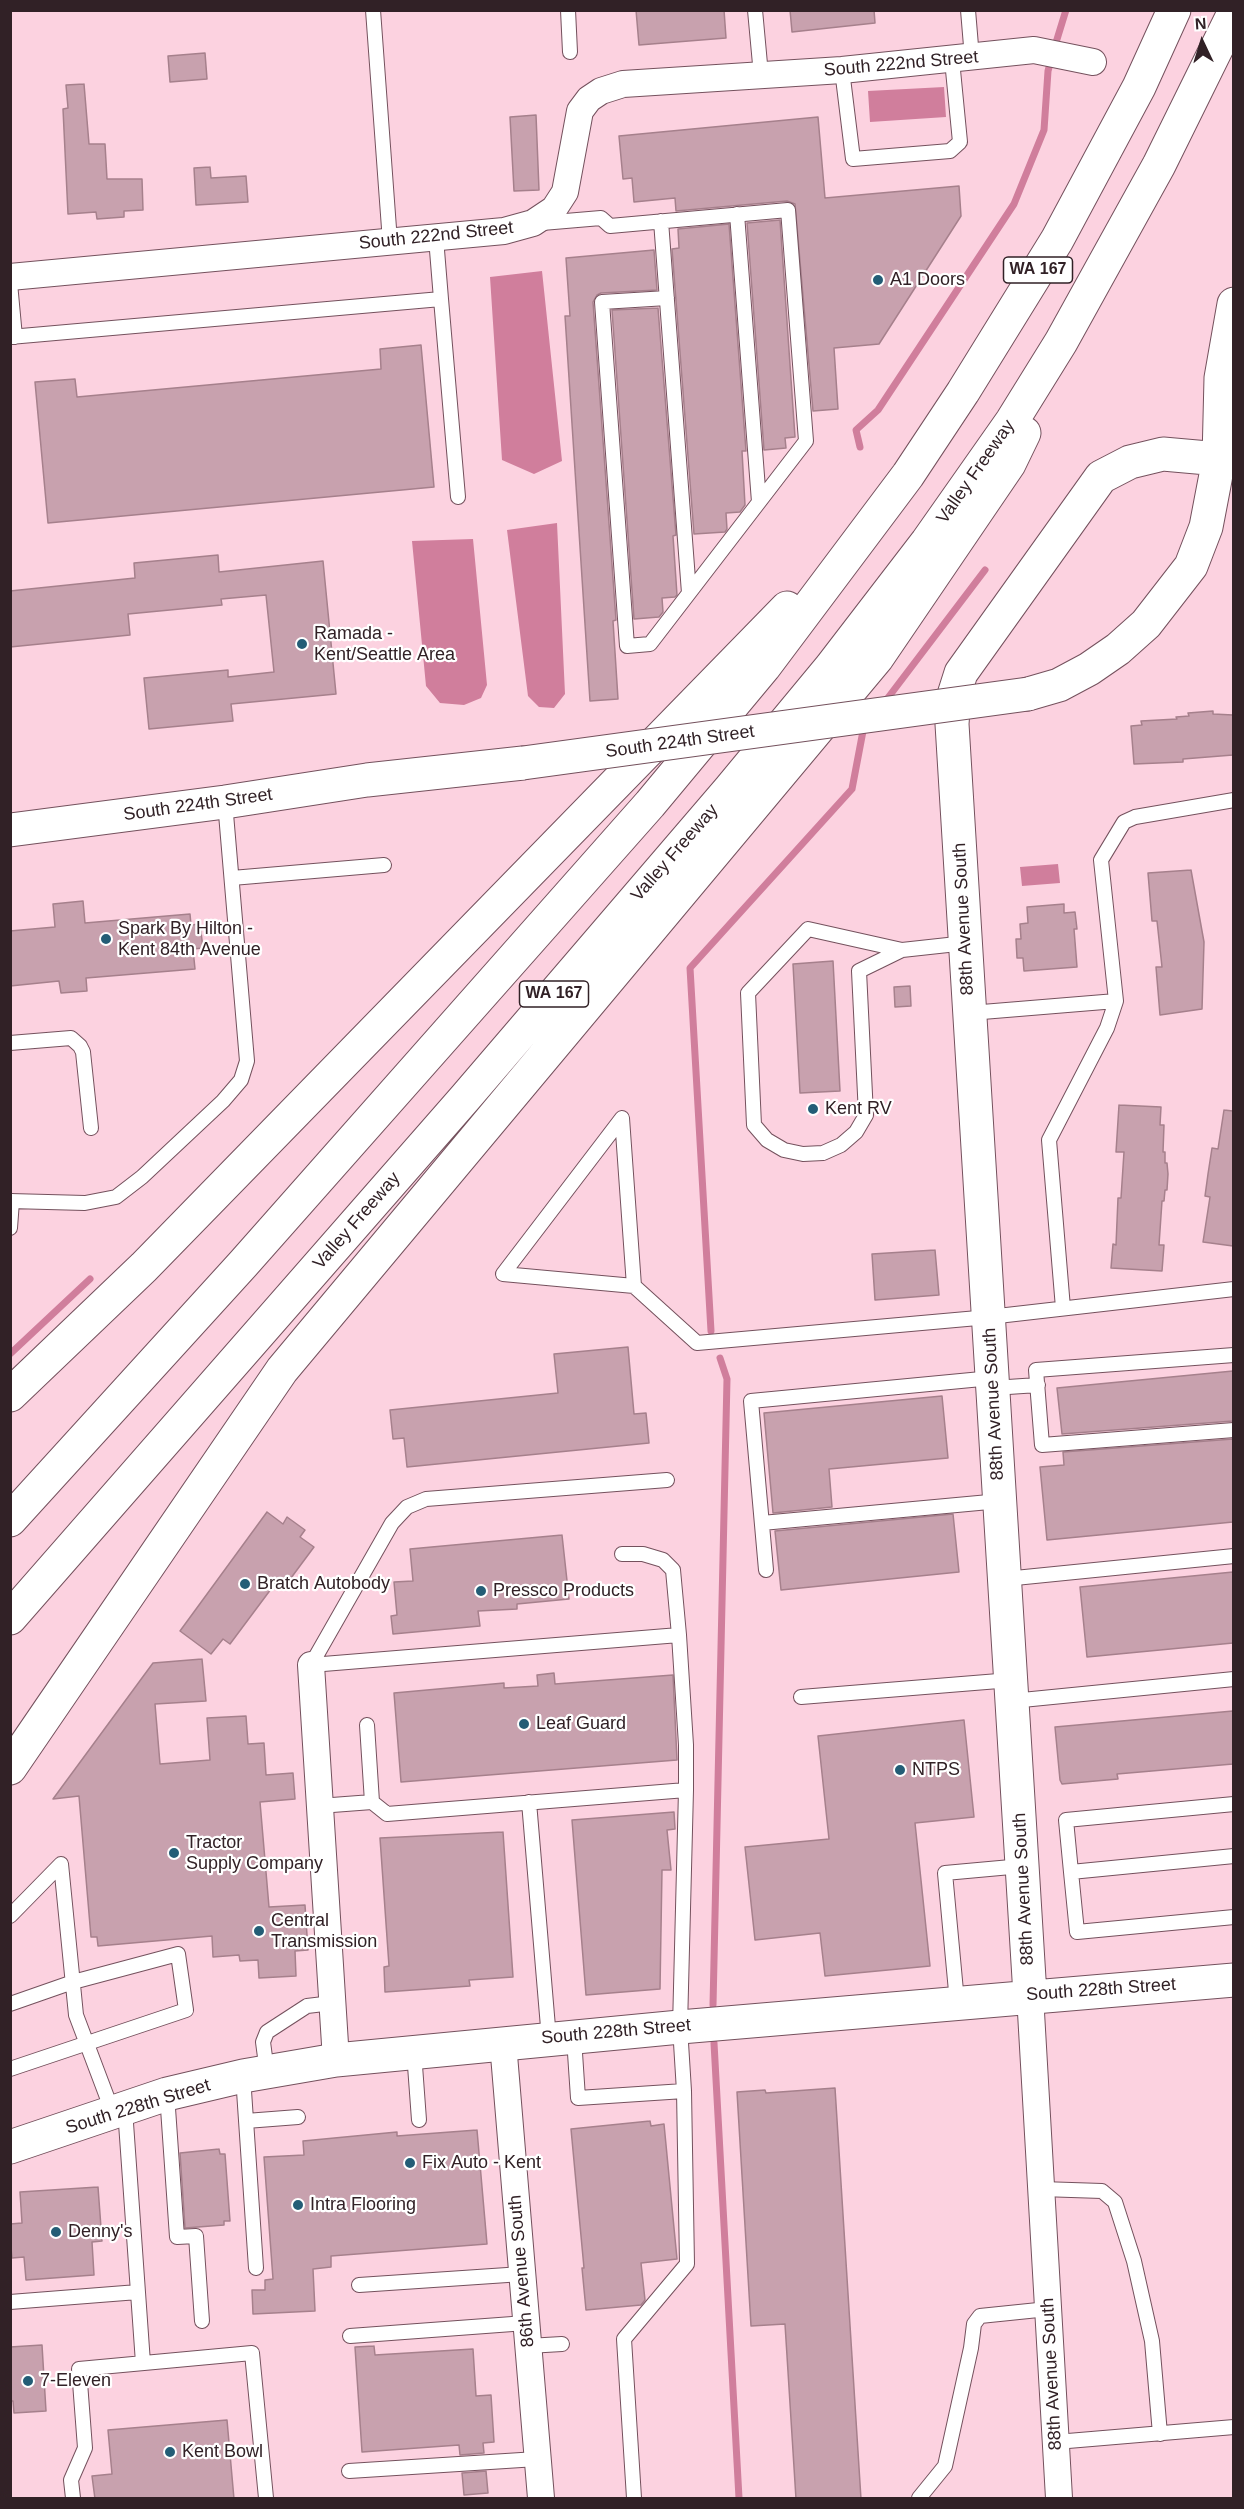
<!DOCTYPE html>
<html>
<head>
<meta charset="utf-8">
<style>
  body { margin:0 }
  #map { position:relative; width:1244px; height:2509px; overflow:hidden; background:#fcd2e0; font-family:Arial,sans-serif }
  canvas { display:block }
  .frame { position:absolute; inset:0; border:12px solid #312126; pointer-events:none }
  .north { position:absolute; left:1172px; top:12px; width:60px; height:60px; -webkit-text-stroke:4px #fff; paint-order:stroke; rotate:356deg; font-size:16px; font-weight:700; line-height:24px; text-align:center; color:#312126 }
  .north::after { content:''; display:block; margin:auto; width:21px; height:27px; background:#312126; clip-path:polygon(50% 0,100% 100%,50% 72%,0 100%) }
</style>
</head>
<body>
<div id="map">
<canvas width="1244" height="2509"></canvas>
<div class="frame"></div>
<div class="north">N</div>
</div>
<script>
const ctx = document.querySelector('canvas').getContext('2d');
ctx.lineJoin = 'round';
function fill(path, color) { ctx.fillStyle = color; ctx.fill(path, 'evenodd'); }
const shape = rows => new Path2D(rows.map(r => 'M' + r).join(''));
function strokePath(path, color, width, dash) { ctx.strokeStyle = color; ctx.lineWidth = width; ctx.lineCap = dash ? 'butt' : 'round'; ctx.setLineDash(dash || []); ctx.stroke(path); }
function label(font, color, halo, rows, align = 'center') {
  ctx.font = font + ' Arial,sans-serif'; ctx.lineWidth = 4.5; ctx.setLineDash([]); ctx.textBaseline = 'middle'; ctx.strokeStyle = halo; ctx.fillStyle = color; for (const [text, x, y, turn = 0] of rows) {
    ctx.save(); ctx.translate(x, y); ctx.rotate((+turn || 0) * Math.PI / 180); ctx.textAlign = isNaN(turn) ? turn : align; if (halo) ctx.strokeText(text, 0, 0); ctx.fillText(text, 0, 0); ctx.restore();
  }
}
const water = shape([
  [944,87,946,117,870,122,868,91],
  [542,271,562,461,534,474,502,460,490,277],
  [557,523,565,694,554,708,539,707,528,696,507,530],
  [473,539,487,685,481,698,464,705,440,703,426,686,412,541],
  [1058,864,1060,883,1022,886,1020,867]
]);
const stream = shape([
  [1054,49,1066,10],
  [860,447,856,430,878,410,1014,204,1044,130,1048,71,1051,60],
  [884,703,985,570],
  [711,1331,690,968,852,789,863,731,867,727],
  [10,1354,90,1279],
  [713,2005,727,1379,720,1358],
  [714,2043,739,2498]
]);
const building = shape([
  [636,10,724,10,726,38,639,45,636,10],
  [790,10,874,10,875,23,792,32,790,10],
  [205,53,207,79,170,82,168,56,205,53],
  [84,84,89,144,105,144,107,179,142,179,143,210,124,211,124,217,97,219,96,212,68,214,63,109,68,108,66,85,84,84],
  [536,115,539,190,514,191,510,117,536,115],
  [818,117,825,198,959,186,961,216,879,344,834,348,838,409,813,411,795,204,787,201,676,211,675,198,634,202,632,178,623,179,619,136,818,117],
  [210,167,211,178,246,176,248,202,196,205,194,168,210,167],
  [780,220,795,437,785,438,786,448,764,450,747,223,780,220],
  [729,224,746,451,742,451,745,505,740,512,726,513,727,529,725,532,694,534,672,249,679,248,678,229,729,224],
  [654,250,657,290,601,293,597,295,593,302,616,620,613,621,618,699,590,701,565,316,570,316,566,258,654,250],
  [658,308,676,535,673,536,677,595,675,597,662,598,663,612,659,617,634,619,612,310,658,308],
  [421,345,434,487,48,523,35,382,75,379,77,397,381,369,380,349,421,345],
  [218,555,219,572,323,561,336,694,231,704,233,721,149,729,144,678,228,670,228,677,274,672,266,595,221,599,222,605,128,614,130,635,10,647,10,591,135,578,134,563,218,555],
  [1213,711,1213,714,1233,715,1233,755,1183,759,1183,762,1134,764,1131,726,1142,725,1141,721,1177,719,1176,717,1189,716,1188,713,1213,711],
  [1191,870,1204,942,1202,1009,1160,1015,1156,967,1162,967,1157,921,1152,921,1148,873,1191,870],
  [83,901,85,923,190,914,191,925,200,924,203,948,193,949,195,969,86,978,87,991,61,993,59,981,10,986,10,931,55,927,53,904,83,901],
  [1064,904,1064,913,1075,912,1077,929,1074,929,1077,967,1024,971,1023,958,1017,958,1016,939,1021,939,1020,924,1028,923,1027,907,1064,904],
  [833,961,840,1091,800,1093,793,964,833,961],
  [910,986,911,1006,895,1007,894,987,910,986],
  [1119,1105,1161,1107,1160,1125,1164,1125,1163,1152,1165,1152,1165,1163,1167,1163,1168,1174,1167,1190,1165,1190,1164,1201,1162,1201,1159,1245,1164,1245,1162,1271,1111,1268,1113,1244,1116,1245,1118,1198,1121,1198,1124,1152,1116,1152,1119,1105],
  [1224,1110,1233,1111,1233,1246,1203,1242,1210,1197,1205,1196,1208,1174,1212,1148,1218,1149,1224,1110],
  [935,1250,939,1295,875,1300,872,1254,935,1250],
  [628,1347,634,1414,646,1413,649,1443,407,1467,404,1438,393,1439,390,1410,558,1393,554,1354,628,1347],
  [1233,1371,1233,1421,1062,1434,1057,1388,1233,1371],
  [942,1396,948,1458,829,1469,832,1507,773,1513,764,1413,942,1396],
  [1233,1439,1233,1522,1047,1540,1040,1467,1064,1465,1063,1452,1233,1439],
  [267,1512,283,1524,287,1517,305,1530,300,1537,314,1547,285,1586,277,1581,230,1644,223,1639,211,1654,180,1631,267,1512],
  [953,1514,959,1572,781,1590,775,1531,953,1514],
  [562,1535,569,1599,517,1604,517,1609,478,1611,480,1626,393,1634,391,1616,397,1615,394,1582,413,1581,410,1549,562,1535],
  [1233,1572,1233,1643,1087,1657,1080,1587,1233,1572],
  [202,1659,206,1701,155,1704,160,1764,210,1760,207,1718,246,1716,248,1744,264,1743,266,1775,293,1773,295,1799,260,1802,269,1907,305,1905,308,1950,295,1951,296,1976,259,1978,258,1960,240,1961,239,1955,213,1957,212,1936,98,1946,97,1937,91,1937,79,1796,53,1799,153,1663,202,1659],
  [554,1673,555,1684,673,1675,677,1760,401,1782,394,1693,504,1683,504,1688,538,1686,537,1675,554,1673],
  [1233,1711,1233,1764,1117,1774,1118,1779,1062,1784,1060,1780,1055,1727,1233,1711],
  [964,1720,974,1817,915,1823,930,1966,825,1976,820,1933,755,1940,745,1847,829,1839,818,1736,964,1720],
  [674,1812,675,1829,667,1830,671,1870,662,1870,660,1989,586,1995,572,1820,674,1812],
  [503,1832,513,1977,469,1980,470,1986,385,1992,384,1967,389,1966,380,1838,503,1832],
  [835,2088,861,2499,796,2499,785,2324,751,2326,737,2092,765,2090,766,2093,835,2088],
  [650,2121,651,2126,664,2124,677,2259,641,2263,645,2300,641,2305,586,2310,582,2268,584,2268,571,2129,650,2121],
  [477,2130,487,2244,331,2256,331,2267,313,2269,315,2311,253,2314,252,2290,265,2290,265,2280,273,2279,264,2157,304,2155,303,2141,397,2132,397,2136,477,2130],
  [219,2149,220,2154,225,2154,230,2221,224,2221,224,2225,185,2228,180,2153,219,2149],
  [98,2187,102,2241,92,2242,94,2275,26,2280,24,2257,12,2258,10,2238,10,2224,22,2223,20,2192,98,2187],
  [42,2345,46,2411,14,2413,13,2401,10,2401,10,2347,42,2345],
  [374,2346,375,2355,473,2349,476,2396,491,2395,494,2442,483,2443,484,2453,460,2455,459,2445,362,2452,355,2347,374,2346],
  [227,2420,234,2499,95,2499,92,2476,112,2474,108,2430,227,2420],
  [486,2471,488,2493,464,2495,462,2473,486,2471]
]);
const lane = shape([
  [373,10,390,242],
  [568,10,570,52],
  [755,10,761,75],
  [968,10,972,58],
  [842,70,853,159,950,151,960,142,952,60],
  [737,214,759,502],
  [661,221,689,593],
  [542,223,601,218,610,226,788,210,806,441,650,644,627,646,602,302,667,298],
  [436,238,441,299],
  [10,283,15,337],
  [10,337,441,299,458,497],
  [232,878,384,865],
  [902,950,859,971,866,1115,856,1132,841,1145,823,1153,803,1154,784,1150,767,1140,754,1125,748,993,808,929,902,950,966,943],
  [970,1013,1116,1001],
  [10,1043,71,1038,80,1046,83,1052,91,1128],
  [10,1201,85,1203,116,1197,142,1177,223,1101,241,1080,247,1061,225,802],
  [10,1228,12,1201],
  [634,1286,622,1118,503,1274,634,1286,697,1343,989,1317,1234,1289],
  [1063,1308,1049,1140,1107,1028,1116,1001,1101,860,1124,822,1135,817,1234,800],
  [1234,1355,1036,1370,1042,1445,1234,1430],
  [993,1388,1038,1385],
  [667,1480,426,1499,407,1507,392,1523,311,1665,679,1635,686,1745,686,1790],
  [762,1523,1000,1501],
  [622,1554,643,1554,663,1560,673,1570,679,1635],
  [766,1570,751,1401,992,1378],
  [1005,1579,1234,1556],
  [801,1697,1011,1680],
  [1012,1701,1234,1679],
  [372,1802,387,1814,686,1790,680,2027,684,2091,578,2098,574,2038],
  [529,1802,549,2039],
  [1234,1804,1066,1820,1071,1872,1234,1856],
  [319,1806,372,1802,367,1725],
  [1071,1872,1077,1932,1234,1917],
  [10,1916,61,1864,76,2015,113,2113],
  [957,2002,945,1873,1022,1866],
  [10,2004,73,1982,178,1954,186,2010,10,2069],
  [414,2052,419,2120],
  [267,2072,263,2042,267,2032,307,2006,332,2003],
  [243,2076,256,2268],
  [167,2094,177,2237,196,2236,202,2321],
  [125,2109,143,2363],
  [246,2121,298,2117],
  [1041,2189,1102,2191,1115,2202,1134,2261,1152,2341,1160,2434],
  [359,2285,522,2274],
  [10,2302,138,2292],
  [350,2336,526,2323],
  [528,2346,562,2344],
  [1056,2442,1234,2427],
  [349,2471,537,2459],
  [73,2498,71,2480,85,2448,79,2369,252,2353,266,2498],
  [634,2498,624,2339,687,2264,684,2091],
  [919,2498,945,2466,971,2348,974,2324,980,2316,1048,2309]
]);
const street = shape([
  [10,277,504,231,533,223,554,209,565,192,580,111,589,99,601,91,623,84,842,70,1034,50,1093,62],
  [311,1665,336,2060],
  [1030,1995,1059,2498],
  [503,2043,541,2498]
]);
const secondary = shape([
  [1028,694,1059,685,1089,669,1118,649,1146,624,1191,566,1206,527,1219,459,1221,378,1234,304],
  [10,830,225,802,367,780,523,763],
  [1030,1995,952,724,954,695,961,673,1101,477,1130,462,1163,454,1219,459],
  [10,2147,167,2094,243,2076,336,2060,680,2027,1234,1980]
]);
const highway = shape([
  [10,1395,144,1267,787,608],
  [10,1520,243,1264,650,804,764,667,908,475,963,392,1057,240,1139,87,1174,10],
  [10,1618,465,1098,730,789,831,667,927,542,1012,421,1061,342,1159,165,1234,13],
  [10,1768,282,1370,877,658,1009,464,1024,433]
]);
const secondaryBridge = shape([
  [523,763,1028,694]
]);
const markers = [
  [878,280,6,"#235d76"],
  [302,644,6,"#235d76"],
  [106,939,6,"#235d76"],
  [813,1109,6,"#235d76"],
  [245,1584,6,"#235d76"],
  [481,1591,6,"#235d76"],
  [524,1724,6,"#235d76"],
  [900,1770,6,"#235d76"],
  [174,1853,6,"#235d76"],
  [259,1931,6,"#235d76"],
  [410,2163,6,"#235d76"],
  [298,2205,6,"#235d76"],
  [56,2232,6,"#235d76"],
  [28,2381,6,"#235d76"],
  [170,2452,6,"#235d76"]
];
const shields = [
  [1038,270,69],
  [554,994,69]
];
const shieldNames = [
  ["WA 167",1038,270],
  ["WA 167",554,994]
];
const streetNames = [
  ["South 222nd Street",901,64,-5],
  ["South 222nd Street",436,236,-6],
  ["Valley Freeway",976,472,-55],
  ["South 224th Street",680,742,-8],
  ["South 224th Street",198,805,-8],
  ["Valley Freeway",675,853,-49],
  ["88th Avenue South",964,919,-93],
  ["Valley Freeway",357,1221,-49],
  ["88th Avenue South",994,1404,-93],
  ["88th Avenue South",1024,1889,-93],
  ["South 228th Street",1101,1990,-4],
  ["South 228th Street",616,2032,-5],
  ["South 228th Street",138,2107,-17],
  ["86th Avenue South",522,2271,-95],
  ["88th Avenue South",1052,2374,-93]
];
const poiNames = [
  ["A1 Doors",890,280],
  ["Ramada -",314,634],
  ["Kent/Seattle Area",314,655],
  ["Spark By Hilton -",118,929],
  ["Kent 84th Avenue",118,950],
  ["Kent RV",825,1109],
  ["Bratch Autobody",257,1584],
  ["Pressco Products",493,1591],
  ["Leaf Guard",536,1724],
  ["NTPS",912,1770],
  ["Tractor",186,1843],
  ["Supply Company",186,1864],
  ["Central",271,1921],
  ["Transmission",271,1942],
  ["Fix Auto - Kent",422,2163],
  ["Intra Flooring",310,2205],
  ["Denny's",68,2232],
  ["7-Eleven",40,2381],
  ["Kent Bowl",182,2452]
];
fill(water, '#d07e9c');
strokePath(stream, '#d07e9c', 7);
fill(building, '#c8a1ae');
strokePath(building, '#a6808c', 1.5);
strokePath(lane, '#74515d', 16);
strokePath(street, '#74515d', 28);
strokePath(secondary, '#74515d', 35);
strokePath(highway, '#74515d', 35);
strokePath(lane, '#fff', 14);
strokePath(street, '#fff', 26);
strokePath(secondary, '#fff', 33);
strokePath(highway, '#fff', 33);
strokePath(secondaryBridge, '#74515d', 35, []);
strokePath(secondaryBridge, '#fff', 33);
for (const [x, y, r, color] of markers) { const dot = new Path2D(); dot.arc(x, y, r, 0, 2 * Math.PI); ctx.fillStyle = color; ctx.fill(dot); strokePath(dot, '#fff', 2); }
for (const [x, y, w] of shields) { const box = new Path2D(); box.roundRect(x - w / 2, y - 13, w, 26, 4.5); ctx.fillStyle = '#fff'; ctx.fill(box); strokePath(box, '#312126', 1.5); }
label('bold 16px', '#312126', null, shieldNames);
label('18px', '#312126', '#fff', streetNames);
label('18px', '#312126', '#fff', poiNames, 'left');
</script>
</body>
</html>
